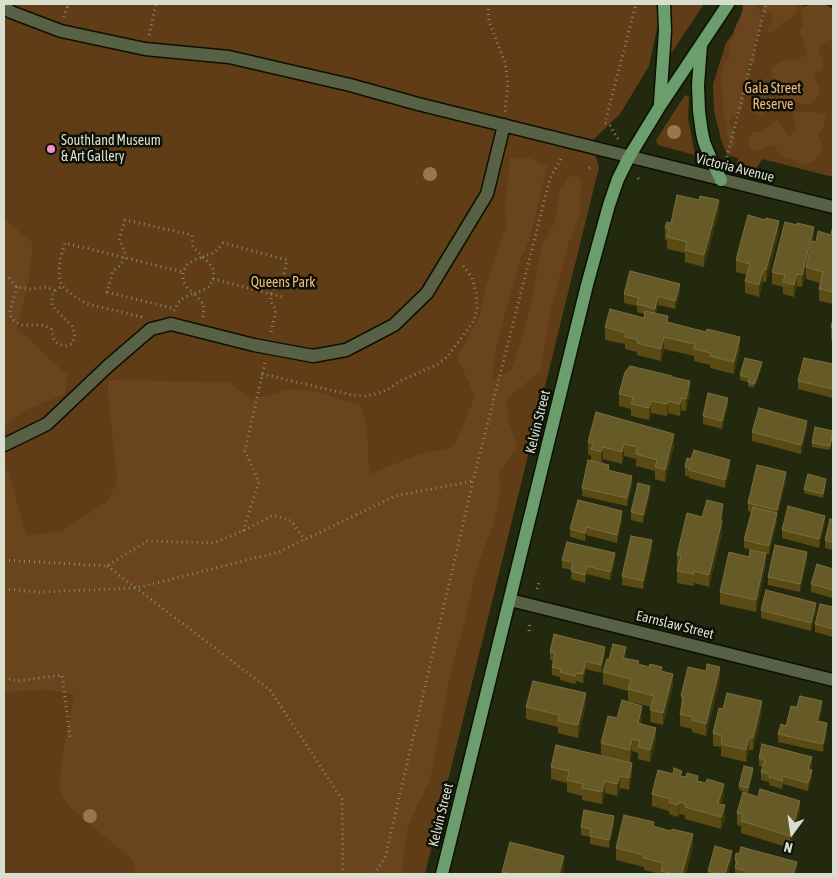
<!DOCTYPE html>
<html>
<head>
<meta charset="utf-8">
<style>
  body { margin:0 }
  #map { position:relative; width:837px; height:878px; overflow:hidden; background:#22290f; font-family:"Asap Condensed",sans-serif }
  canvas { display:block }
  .frame { position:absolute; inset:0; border:5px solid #d9dece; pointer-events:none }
  .north { position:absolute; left:767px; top:808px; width:50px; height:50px; -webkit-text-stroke:4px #0d1006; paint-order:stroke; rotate:194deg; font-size:14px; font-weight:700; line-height:20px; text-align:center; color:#d9dece }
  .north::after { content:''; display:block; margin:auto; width:18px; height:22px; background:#d9dece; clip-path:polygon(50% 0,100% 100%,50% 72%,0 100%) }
</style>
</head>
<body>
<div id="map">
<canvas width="837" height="878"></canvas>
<div class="frame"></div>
<div class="north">N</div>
</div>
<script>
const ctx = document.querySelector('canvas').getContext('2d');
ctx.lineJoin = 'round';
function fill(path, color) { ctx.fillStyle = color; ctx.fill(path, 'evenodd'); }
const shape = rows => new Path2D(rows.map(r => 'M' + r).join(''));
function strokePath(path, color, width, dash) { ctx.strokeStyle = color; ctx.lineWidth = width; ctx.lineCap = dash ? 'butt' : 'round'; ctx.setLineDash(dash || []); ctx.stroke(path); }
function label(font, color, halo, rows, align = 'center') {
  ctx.font = font + ' "Asap Condensed",sans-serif'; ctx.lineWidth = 5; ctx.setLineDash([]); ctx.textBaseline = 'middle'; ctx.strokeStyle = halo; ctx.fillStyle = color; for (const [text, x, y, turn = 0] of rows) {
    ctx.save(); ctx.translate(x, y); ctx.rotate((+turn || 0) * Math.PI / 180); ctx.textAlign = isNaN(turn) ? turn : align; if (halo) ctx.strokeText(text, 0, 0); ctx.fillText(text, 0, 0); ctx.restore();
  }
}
const green = shape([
  [4,4,656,4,659,19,649,66,620,114,591,142,599,167,425,874,4,874],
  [670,4,704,4,670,55,667,54,671,10],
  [755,4,796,4,833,12,833,177,762,159,755,171,752,171,736,166,738,158,727,155,721,139,714,111,713,84,726,43],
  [685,95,689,97,688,118,695,155,658,145,656,140]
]);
const forest = shape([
  [742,4,756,4,760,11,762,25,759,28,758,35,753,48,756,59,753,64,750,65,748,65,748,74,750,77,749,84,747,86,743,85,743,96,744,100,742,109,738,112,736,116,732,117,729,122,732,128,735,138,735,143,733,147,731,146,729,139,725,130,727,122,723,118,724,112,723,107,722,86,721,77,723,66,730,56,729,43,733,40,734,30,741,15,743,8],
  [764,4,799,4,797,9,792,18,786,22,781,23,778,29,771,33,767,33,768,27,773,19,771,14,765,15,761,7],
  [809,4,824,4,833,9,833,38,825,42,818,51,823,60,823,69,816,73,814,73,815,80,819,85,819,95,812,103,802,105,789,99,781,100,776,90,771,69,780,61,793,60,807,55,803,38,798,32,803,26,801,11],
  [754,91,760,91,765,94,767,100,772,94,773,104,776,110,766,112,760,116,752,113,749,110],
  [793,112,814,112,826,115,824,127,818,135,821,141,822,150,813,162,802,165,796,161,781,157,774,145,768,146,758,152,750,149,748,140,753,132,761,132,777,119,790,137,796,129,794,121],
  [510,158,530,158,547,166,530,238,521,258,505,313,495,352,492,379,511,370,523,336,533,295,542,244,555,222,560,190,571,175,581,179,580,213,568,245,560,276,551,308,541,371,522,386,506,400,509,424,518,448,499,472,500,490,494,523,477,567,463,629,452,666,430,780,418,804,407,830,402,868,405,874,137,874,133,861,68,805,59,788,62,759,74,695,49,690,4,692,4,465,12,484,26,535,60,532,107,502,115,485,117,479,108,395,108,380,229,382,253,399,291,389,318,392,360,406,367,424,369,474,420,454,454,447,475,396,457,357,479,318,485,290,507,225,505,204],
  [4,219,33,243,28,284,17,328,67,375,65,394,25,410,4,428]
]);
const path = shape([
  [64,4,64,6,67,7,64,18],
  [488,4,489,21,505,63,508,82,505,112],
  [149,35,156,4],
  [618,139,610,126,605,123,636,4],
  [727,157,766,4],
  [589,168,591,167],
  [638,178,641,181],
  [203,257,209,263,214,270,213,279,210,286,202,291,194,293,188,289,183,281,183,272,187,265,194,260,203,257],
  [4,277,9,278,17,287,30,289,46,287,55,291],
  [213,279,283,297],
  [17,287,10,311,11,318,17,323,22,325,43,325,51,329,54,339,58,344,65,346,72,344,75,335,72,326,52,306,52,296,55,291,62,286],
  [171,308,107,292,113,271,121,265,124,258,125,252,119,240,125,220,192,235,193,247,203,257,215,252,223,243,287,260,282,282,276,286,271,294,271,302,276,310,271,332,268,331],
  [174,311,180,300,194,293,204,305,203,318],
  [142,317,87,304,74,296,62,286,59,276,60,260,65,243,183,272],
  [262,374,352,395,365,396,375,394,387,390,400,381,438,364,448,356,462,337,474,321,477,308,476,293,472,278,462,264],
  [243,531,259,482,245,451,265,362],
  [4,560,107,566,147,541,214,543,243,531,273,515,291,521,305,540],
  [107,566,270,690,342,799,343,874],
  [4,589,39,592,136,588,279,552,395,496,473,481],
  [537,589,539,583],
  [529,631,530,623],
  [4,678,18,681,62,675,70,737],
  [374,874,385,858,473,481,550,178,561,159]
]);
const minor = shape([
  [4,7,11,12,61,31,145,49,229,57,350,85,418,104,833,207],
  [4,445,47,424,108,366,151,329,171,324,254,345,313,356,346,350,394,325,427,293,487,194,504,125],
  [510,600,833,680]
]);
const major = shape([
  [701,45,698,85,699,111,702,133,704,142,711,159,721,180],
  [660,103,665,31,664,4],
  [442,874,587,285,609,205,618,179,629,157,660,106,728,4]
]);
const trees = [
  [674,132],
  [430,174],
  [90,816]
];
const wall = shape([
  [719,212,704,267,685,262,685,253,667,249,667,241,665,240,665,228,671,223],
  [833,230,833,304,819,301,819,289,820,283,806,279,806,272,802,287,797,286,794,297,783,294,783,287,772,284,772,272,814,239,813,241,816,242,831,235],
  [779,233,766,282,763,282,759,297,745,293,745,281,747,275,736,272,736,260],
  [680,292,675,309,658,305,656,313,668,322,740,349,734,374,710,368,710,365,694,361,694,356,664,349,661,361,637,355,637,352,625,349,625,344,605,340,605,327,644,318,644,314,637,312,637,306,624,303,624,294],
  [833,319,833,340,831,339,831,327],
  [833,364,833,398,798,389,798,381],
  [762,366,756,384,755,384,754,388,748,386,748,382,740,380,740,375],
  [672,377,690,393,686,411,681,410,680,416,668,413,667,416,651,413,649,420,631,416,631,409,619,406,619,394],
  [728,406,722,429,703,424,703,416],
  [807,429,801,454,752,441,752,432],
  [833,435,830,450,812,447,812,443],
  [588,442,674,446,665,482,655,479,655,471,636,466,636,459,624,456,622,464,603,459,602,464,609,471,632,484,627,506,582,496,582,488,591,461,591,456,588,454],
  [685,467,730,468,725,488,689,478,689,476,685,476],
  [786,480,777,516,777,522,769,554,766,554,766,565,756,612,720,604,720,592,759,552,744,548,744,540,751,512,748,511,748,503],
  [826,483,823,498,804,493,804,489],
  [650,494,643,523,631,520,631,512],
  [723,516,722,521,722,533,709,587,694,583,694,586,677,583,677,571,678,567,677,567,677,555,702,517],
  [622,520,617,543,586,535,585,541,570,537,570,529],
  [833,520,833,550,825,548,825,540],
  [825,524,819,548,782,538,782,530],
  [652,549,643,589,622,585,622,576],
  [562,560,615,562,610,580,587,574,585,583,571,579,572,570,562,568],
  [807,560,800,592,768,585,768,577],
  [833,569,833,598,811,592,811,584],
  [833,607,833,637,815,632,815,624],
  [761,610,816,611,811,631,761,618],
  [550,652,605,655,601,673,586,669,583,683,576,681,575,684,560,680,560,677,552,675,552,667,554,661,550,660],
  [626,658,639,665,662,672,673,686,663,725,650,722,651,707,628,701,628,691,603,684,603,672,609,659],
  [720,679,706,736,692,732,692,729,680,726,680,714,681,709,681,696],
  [586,705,578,738,558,733,558,727,526,719,526,707],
  [797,707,822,709,819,722,827,731,823,752,778,742,778,734,786,726],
  [723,709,762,713,753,750,749,750,746,762,721,756,721,747,713,746,713,733],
  [617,718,642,718,641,724,656,740,650,762,638,759,638,753,632,751,630,763,601,755,601,743],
  [759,758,812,765,811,769,812,778,808,791,783,784,782,789,769,785,769,782,761,780,761,772,763,767,759,766],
  [551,767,632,775,629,790,620,788,617,796,605,793,602,804,582,800,582,796,567,792,567,783,551,779],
  [753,773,748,793,739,790,739,786],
  [682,776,698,781,724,796,721,804,725,818,721,829,685,819,685,815,679,814,678,817,669,814,669,811,652,806,652,794],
  [737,813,800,813,790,848,741,833,741,826,737,825],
  [614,825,609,848,590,844,590,837,581,835,581,827],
  [654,827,693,846,686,874,660,874,644,870,644,867,616,860,616,848],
  [732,859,728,874,708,874,708,871],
  [735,860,797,862,796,874,735,874],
  [564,868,562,874,502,874,502,872]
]);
const shadedWall = shape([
  [719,200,719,212,704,267,704,255],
  [779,221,779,233,766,282,766,270],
  [814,227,814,239,807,267,806,267,806,272,802,287,802,275],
  [763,270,763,282,759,297,759,285],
  [797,274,797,286,794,297,794,285],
  [680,284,680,292,675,309,675,301],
  [658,296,658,305,655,317,655,309],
  [664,337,664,349,661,361,661,349],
  [740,337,740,349,734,374,734,362],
  [762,362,762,366,756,384,756,380],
  [690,381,690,393,686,411,686,399],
  [681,398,681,410,680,416,680,404],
  [728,398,728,406,722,429,722,421],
  [651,401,651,413,649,420,649,408],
  [668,401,668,413,667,416,667,404],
  [807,421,807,429,801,454,801,445],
  [674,434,674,446,665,482,665,470],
  [624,444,624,456,622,464,622,452],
  [603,447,603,459,601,464,601,452],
  [730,460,730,468,725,488,725,480],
  [786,472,786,480,777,516,777,522,769,554,769,546,777,515,777,510],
  [632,476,632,484,627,506,627,498],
  [826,479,826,483,823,498,823,494],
  [650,486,650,494,643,523,643,515],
  [723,504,722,533,709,587,709,575],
  [622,511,622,520,617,543,617,535],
  [825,516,825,524,819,548,819,539],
  [586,527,586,535,585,541,585,533],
  [652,540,652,549,643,589,643,581],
  [807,552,807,560,800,592,800,584],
  [615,553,615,562,610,580,610,572],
  [766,553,766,565,756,612,756,600],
  [587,566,587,574,585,583,585,575],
  [816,603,816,611,811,631,811,623],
  [605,647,605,655,601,673,601,665],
  [626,647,626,659,623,658],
  [586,661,586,669,583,683,583,674],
  [720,667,720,679,706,736,706,724],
  [673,674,673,686,663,725,663,713],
  [586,693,586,705,578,738,578,725],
  [762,701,762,713,753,750,753,738],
  [822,701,822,709,817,729,817,721],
  [642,706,642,718,638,735,638,723],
  [827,723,827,731,823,752,823,744],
  [656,728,656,740,650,762,650,750],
  [749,737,749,750,746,762,746,750],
  [632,739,632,751,630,763,630,750],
  [812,757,812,765,808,777,808,769],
  [632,763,632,775,629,790,629,778],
  [753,768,753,773,748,793,748,788],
  [812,770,812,778,808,791,808,783],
  [620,776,620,788,617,796,617,784],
  [605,781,605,793,602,804,602,792],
  [724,784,724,796,718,816,718,804],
  [800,801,800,813,790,848,790,836],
  [679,802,679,814,678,817,678,805],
  [725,805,725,818,721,829,721,817],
  [614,816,614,825,609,848,609,840],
  [693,834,693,846,686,874,682,874],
  [732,851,732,859,728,874,725,874],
  [564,856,564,868,562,874,559,874],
  [797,862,796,874,793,874]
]);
const building = shape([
  [677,195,699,200,700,196,719,200,704,255,685,250,687,242,667,237,669,229,665,228,667,222,671,223,677,195],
  [748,215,765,220,766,218,779,221,766,270,763,270,759,285,745,281,750,264,736,260,748,215],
  [785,222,797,225,797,223,814,227,802,275,797,274,794,285,783,282,785,275,772,272,785,222],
  [832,230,833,230,833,292,819,289,823,272,806,267,812,241,816,242,818,231,831,235,832,230],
  [630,271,680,284,675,301,658,296,655,309,637,304,639,298,624,294,630,271],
  [610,309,644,318,645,311,668,316,667,322,706,332,707,329,740,337,734,362,710,356,711,353,694,349,695,344,664,337,661,349,637,343,638,340,625,337,626,333,605,327,610,309],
  [833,319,833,328,831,327,833,319],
  [745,358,762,362,756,380,755,380,754,384,748,382,750,378,740,375,745,358],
  [804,358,833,364,833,389,798,381,804,358],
  [630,366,672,376,672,377,690,381,686,399,681,398,680,404,668,401,667,404,651,401,649,408,631,404,633,397,619,394,625,372,630,366],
  [708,393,728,398,722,421,703,416,708,393],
  [759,408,807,421,801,445,752,432,759,408],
  [596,412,674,434,665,470,655,467,657,460,636,454,637,447,624,444,622,452,603,447,601,452,591,449,593,444,588,442,596,412],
  [815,427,833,431,830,446,812,443,815,427],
  [694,450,730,460,725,480,689,470,689,468,685,467,687,458,691,459,694,450],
  [588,460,609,465,608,470,632,476,627,498,582,488,588,460],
  [757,465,786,472,777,510,748,503,757,465],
  [808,474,826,479,823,494,804,489,808,474],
  [638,483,650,486,643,515,631,512,638,483],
  [578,500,622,511,617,535,586,527,585,533,570,529,578,500],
  [707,500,723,504,720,521,722,521,709,575,694,571,694,574,677,571,681,556,677,555,687,513,702,517,707,500],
  [788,506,825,516,819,539,782,530,788,506],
  [753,507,777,513,769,546,744,540,753,507],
  [830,519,833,520,833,542,825,540,830,519],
  [631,536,652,540,643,581,622,576,631,536],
  [567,542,615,553,610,572,587,566,585,575,571,571,573,562,562,560,567,542],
  [775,545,807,552,800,584,768,577,775,545],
  [750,550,766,553,756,600,720,592,729,552,749,557,750,550],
  [817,564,833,569,833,590,811,584,817,564],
  [766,590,816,603,811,623,761,610,766,590],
  [820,604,833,607,833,629,815,624,820,604],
  [554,634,605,647,601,665,586,661,583,674,576,673,575,676,560,672,561,669,552,667,555,653,550,652,554,634],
  [613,644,626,647,623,658,639,661,638,664,649,667,650,664,662,667,661,671,673,674,663,713,650,710,654,696,628,689,631,679,603,672,607,659,609,659,613,644],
  [707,664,720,667,706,724,692,720,693,717,680,714,684,697,681,696,688,667,706,671,707,664],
  [533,681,586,693,578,725,558,721,559,715,526,707,533,681],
  [727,693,762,701,753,738,749,737,746,750,721,744,722,736,713,733,719,708,723,709,727,693],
  [800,696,822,701,817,721,827,723,823,744,778,734,781,724,786,726,791,706,797,707,800,696],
  [622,700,642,706,638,723,656,728,650,750,638,747,640,741,632,739,630,750,601,743,608,716,617,718,622,700],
  [762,744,812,757,808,769,812,770,808,783,783,776,782,781,769,777,770,774,761,772,765,760,759,758,762,744],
  [556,745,632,763,629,778,620,776,617,784,605,781,602,792,582,788,583,784,567,780,569,771,551,767,556,745],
  [744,766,753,768,748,788,739,786,744,766],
  [674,768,682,771,680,776,686,777,687,773,698,776,697,781,706,783,707,779,724,784,718,804,725,805,721,817,685,807,686,804,679,802,678,805,669,802,670,799,652,794,658,770,673,774,674,768],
  [760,789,800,801,790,836,741,821,743,814,737,813,743,792,758,797,760,789],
  [584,810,614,816,609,840,590,836,591,829,581,827,584,810],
  [624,815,654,822,653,826,671,831,672,829,693,834,682,874,674,874,661,871,663,863,644,858,644,855,616,848,624,815],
  [510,842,564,856,559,874,513,874,502,872,510,842],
  [715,846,732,851,725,874,720,874,708,871,715,846],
  [741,847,797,862,793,874,746,874,746,871,735,868,737,861,735,860,736,853,739,854,741,847]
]);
const markers = [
  [51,149,5,"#f491d4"]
];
const parkNames = [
  ["Gala Street",773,89],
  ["Reserve",773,105],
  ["Queens Park",283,283]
];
const poiNames = [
  ["Southland Museum",61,141],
  ["& Art Gallery",61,157]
];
const streetNames = [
  ["Victoria Avenue",735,168,14],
  ["Kelvin Street",538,422,-76],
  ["Earnslaw Street",675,625,14],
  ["Kelvin Street",441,815,-76]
];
fill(green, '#603d16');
fill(forest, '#69441d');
strokePath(minor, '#0c1100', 15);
strokePath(major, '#0c1100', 15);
strokePath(path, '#838975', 3, [1, 4]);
strokePath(minor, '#586045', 12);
strokePath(major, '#6b9d6d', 12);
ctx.fillStyle = '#96784b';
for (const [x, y] of trees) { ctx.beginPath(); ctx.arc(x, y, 7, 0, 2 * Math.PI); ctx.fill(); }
fill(wall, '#594b13');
fill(shadedWall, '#3d3709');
fill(building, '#665b27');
strokePath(building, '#786f41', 1);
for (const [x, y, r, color] of markers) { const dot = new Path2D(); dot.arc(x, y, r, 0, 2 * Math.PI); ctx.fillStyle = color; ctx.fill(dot); strokePath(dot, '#0d1006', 2); }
label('14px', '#f5b87c', '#0d1006', parkNames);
label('14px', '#d9dece', '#0d1006', poiNames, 'left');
label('14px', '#d9dece', '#0d1006', streetNames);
</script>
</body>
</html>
